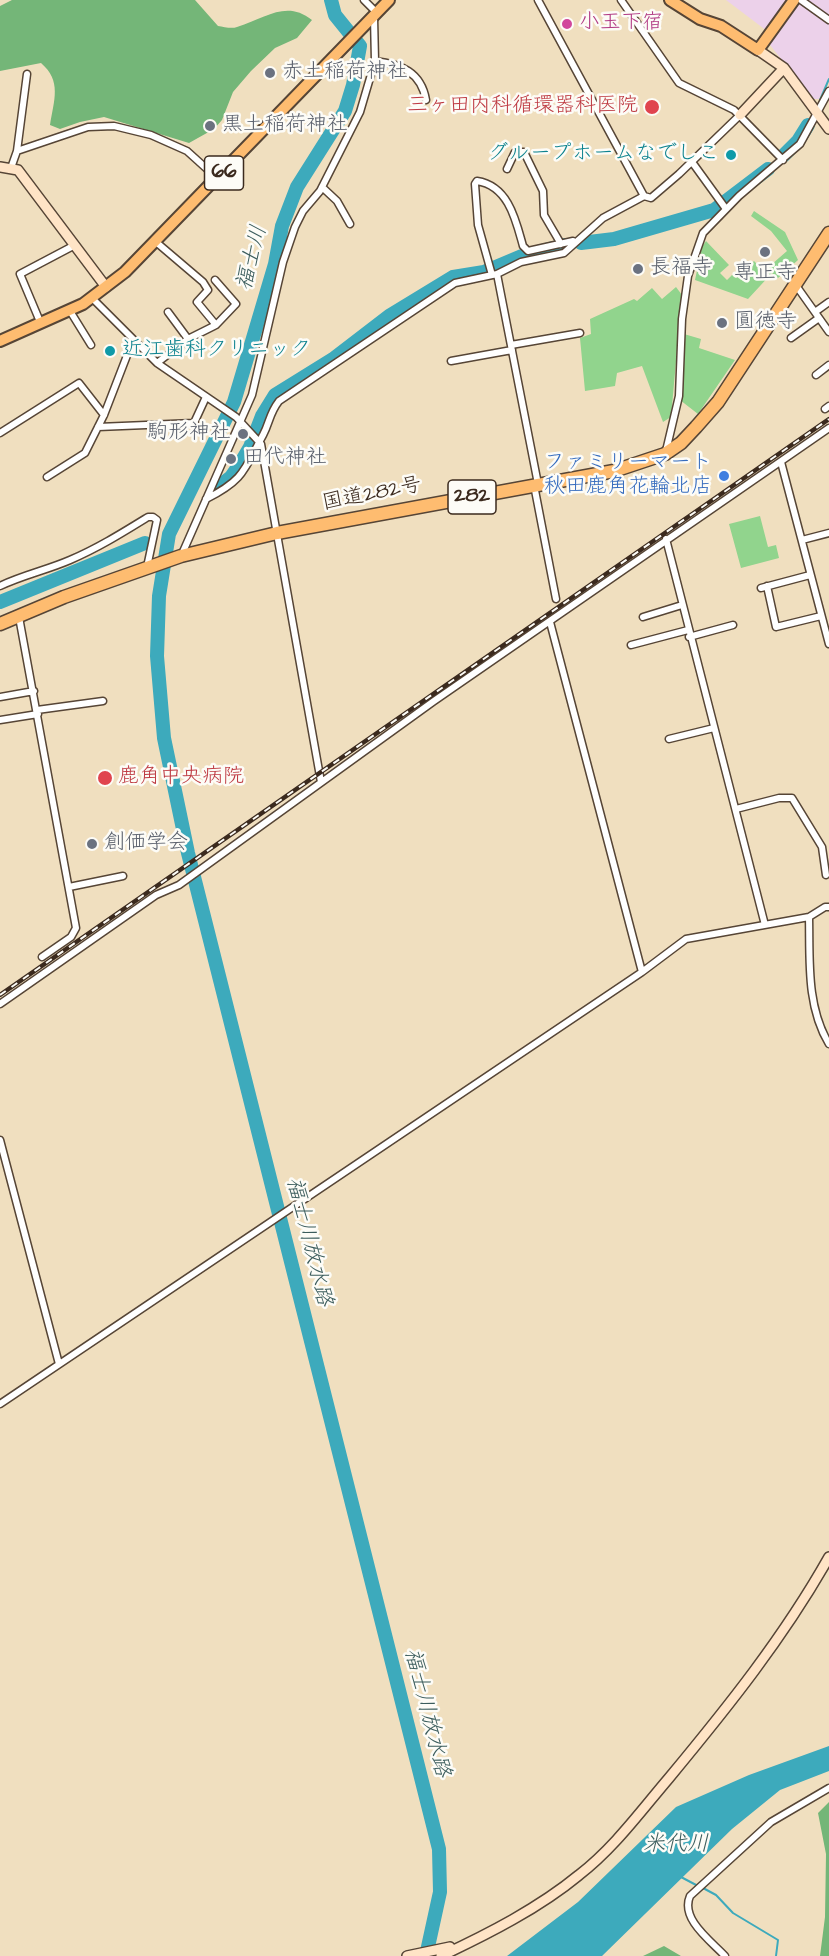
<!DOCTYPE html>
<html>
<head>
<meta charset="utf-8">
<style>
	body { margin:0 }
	canvas { display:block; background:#f0dfbf }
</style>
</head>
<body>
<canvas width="829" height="1956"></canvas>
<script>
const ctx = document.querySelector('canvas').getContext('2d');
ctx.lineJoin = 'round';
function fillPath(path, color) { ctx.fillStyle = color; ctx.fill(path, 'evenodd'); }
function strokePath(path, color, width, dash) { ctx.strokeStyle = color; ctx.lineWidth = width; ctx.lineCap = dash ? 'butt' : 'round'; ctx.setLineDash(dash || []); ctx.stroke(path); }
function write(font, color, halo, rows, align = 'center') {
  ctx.font = font + ' "Architects Daughter","Klee One",sans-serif'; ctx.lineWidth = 5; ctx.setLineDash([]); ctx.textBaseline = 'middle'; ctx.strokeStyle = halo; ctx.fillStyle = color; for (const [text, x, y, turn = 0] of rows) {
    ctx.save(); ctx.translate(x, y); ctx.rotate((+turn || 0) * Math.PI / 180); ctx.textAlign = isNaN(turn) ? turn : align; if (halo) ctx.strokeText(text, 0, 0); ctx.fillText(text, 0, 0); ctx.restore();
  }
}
fillPath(new Path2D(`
	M726 0H789L767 31Z
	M797 0H829V77L819 99H813L770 45V38Z`), '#ecd1ea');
fillPath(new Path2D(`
	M754 211 785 232 798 260 778 278 772 273 748 299 695 280 702 247 706 241 729 265 720 273 727 280 732 275 736 278 754 261 764 271 787 251 771 231 751 216Z
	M676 287 682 295 671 417 663 422 642 366 617 373 615 386 585 391 580 338 591 334 590 319 634 299 637 301 652 288 662 299Z
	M684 334 701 339 699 348 735 360 698 414 680 400Z
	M760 516 768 547 776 545 779 558 741 568 729 524Z`), '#91d48d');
fillPath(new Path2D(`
	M12 0H195L218 26C224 27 232 29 237 27 267 17 287 0 312 20L297 38 275 48 251 71 233 92 222 120 214 129 189 143 104 117 80 122 60 129 50 125C54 100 62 81 41 63L0 71V6Z
	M829 1802V1956H820L825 1917 826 1854 818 1813Z
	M664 1946 681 1956H643Z`), '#74b678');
fillPath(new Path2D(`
	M829 1746V1771L780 1790 732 1829 602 1956H507L578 1902 676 1807 749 1775Z`), '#3daabc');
strokePath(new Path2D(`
	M820 100 829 79
	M681 1877 698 1886
	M703 1888 716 1895 733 1913 778 1940 776 1956`), '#3daabc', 2);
strokePath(new Path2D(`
	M331 0 335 15 360 46 353 85 345 111 297 187 282 226 275 264 234 402 169 534 159 596 157 656 164 738 188 853 439 1849 440 1892 426 1956
	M783 156 798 141 808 125
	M581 243 614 239 714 210 768 169
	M217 488 231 477 240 464 250 447 262 416 275 395 333 359 389 316 453 277 484 272 522 256 565 245
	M0 602 145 543`), '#3daabc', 14);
const street = new Path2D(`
	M364 0 377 13
	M538 0 644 196
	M621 0 679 83 734 110 783 160
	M801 0 829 20
	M375 61C401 64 421 72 426 100
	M17 151 27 74
	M692 162 726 209
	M11 168 17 151 88 127 114 126 151 135 187 151 218 179
	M507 169 515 152H524L543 191 544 215 561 244
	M322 187 337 201 350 224
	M156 242 203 282 208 290 197 302 216 325
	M497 274 538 484
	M492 275 478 225 475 184 477 181C509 186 516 221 523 246L528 251 573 241
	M795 284 829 332
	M92 298 157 363 236 417 261 444 321 782
	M70 311 91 345
	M168 312 188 339
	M815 312 829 302
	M41 324 20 274 75 245
	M791 338 819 318
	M511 345 580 333
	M451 361 512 350
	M157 363 188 339 216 325 236 304 215 280
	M816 375 829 365
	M825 409 829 406
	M98 427 194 423 206 397
	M0 433 79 383 104 415
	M666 451 679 396 682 319 688 276 703 233 739 196 800 144 829 91
	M781 462 829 644
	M47 477 85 453 104 415 133 340
	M534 485 556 599
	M206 499C244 480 244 470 263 435 270 422 269 414 279 401L455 283 497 274 521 262 564 253 603 218 644 196 651 198 679 174 740 115
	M666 539 765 925
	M802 540 829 533
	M182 554 252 395 283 262 295 227 303 211 320 191 360 112 375 61 374 17
	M0 586C23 575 47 570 70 560 98 548 122 533 148 517H153L157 520 147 567
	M767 586 776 627 821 616
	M761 588 810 575
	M19 617 76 928 71 937 42 957
	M643 617 682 605
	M550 622 642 972
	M689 637 733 625
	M631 645 688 630
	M0 697 34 691
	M37 710 103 701
	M0 720 38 714
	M669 739 714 728
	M736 809 779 798H792L822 847 826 875
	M69 887 123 876
	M809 917C810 959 806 1006 829 1044
	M0 1004 156 895 179 885 434 701 829 428
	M0 1140 59 1364
	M0 1404 642 972 686 939 809 917 825 907H829
	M725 1956C711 1941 680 1919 690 1896L771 1822 829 1788`);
const secondary = new Path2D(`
	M784 68 829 129
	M740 115 784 68 758 50
	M0 167 18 170 106 287
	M407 1956 450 1947
	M441 1956C488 1934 539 1908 579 1875 614 1848 640 1812 669 1778 727 1708 784 1637 829 1557`);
const primary = new Path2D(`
	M670 0 700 19 721 26 758 50 794 0
	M0 341 83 304 125 272 389 0`);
const highway = new Path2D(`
	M0 624 64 597 181 556 277 533 614 471 665 454 681 443 696 427 718 402 829 233`);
strokePath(street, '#564536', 9);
strokePath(secondary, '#564536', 12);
strokePath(primary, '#564536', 14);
strokePath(highway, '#564536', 15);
strokePath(street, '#fff', 6);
strokePath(secondary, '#ffe4c6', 9);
strokePath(primary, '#febc70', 10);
strokePath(highway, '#febc70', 12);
const rail = new Path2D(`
	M0 995 829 419`);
strokePath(rail, '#3b2a1e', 4.5);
strokePath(rail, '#fdfcf7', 2, [7]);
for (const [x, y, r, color] of [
	[567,24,6,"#d1479c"],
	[270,73,6,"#6b7280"],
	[652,107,8,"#e0444e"],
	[210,126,6,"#6b7280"],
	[731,155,6,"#0f9aa8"],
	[765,252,6,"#6b7280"],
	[638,269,6,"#6b7280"],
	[722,323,6,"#6b7280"],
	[110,351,6,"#0f9aa8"],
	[243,434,6,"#6b7280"],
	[231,459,6,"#6b7280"],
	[724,476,6,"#3f7fe0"],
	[105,778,8,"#e0444e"],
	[92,844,6,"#6b7280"]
]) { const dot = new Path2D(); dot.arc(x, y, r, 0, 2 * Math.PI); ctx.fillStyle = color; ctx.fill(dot); strokePath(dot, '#fdfcf7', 2); }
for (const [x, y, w] of [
	[224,173,39],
	[472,497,48]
]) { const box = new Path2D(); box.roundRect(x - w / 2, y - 17, w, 34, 4.5); ctx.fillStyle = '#fdfcf7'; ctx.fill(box); strokePath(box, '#3b2a1e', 1.5); }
write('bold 20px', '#3b2a1e', null, [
	["66",224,173],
	["282",472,497]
]);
write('21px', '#b23c85', '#fdfcf7', [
	["小玉下宿",579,24]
], 'left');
write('21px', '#5b616d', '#fdfcf7', [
	["赤土稲荷神社",282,73],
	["黒土稲荷神社",222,126],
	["長福寺",650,269],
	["専正寺",765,274,"center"],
	["圓徳寺",734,323],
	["駒形神社",231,434,"right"],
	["田代神社",243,459],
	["創価学会",104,844]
], 'left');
write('21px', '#be3a42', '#fdfcf7', [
	["三ヶ田内科循環器科医院",638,107],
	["鹿角中央病院",118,778,"left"]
], 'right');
write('21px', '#0d838f', '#fdfcf7', [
	["グループホームなでしこ",719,155],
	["近江歯科クリニック",122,351,"left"]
], 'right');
write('21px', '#366cbe', '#fdfcf7', [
	["ファミリーマート",712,464],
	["秋田鹿角花輪北店",712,488]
], 'right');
write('21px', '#3b2a1e', '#fdfcf7', [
	["国道282号",372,495,-11]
]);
write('italic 22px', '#3c5d5d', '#fdfcf7', [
	["福士川",253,258,-76],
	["福士川放水路",308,1242,76],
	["福士川放水路",426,1713,76],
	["米代川",676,1845]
]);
</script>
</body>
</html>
